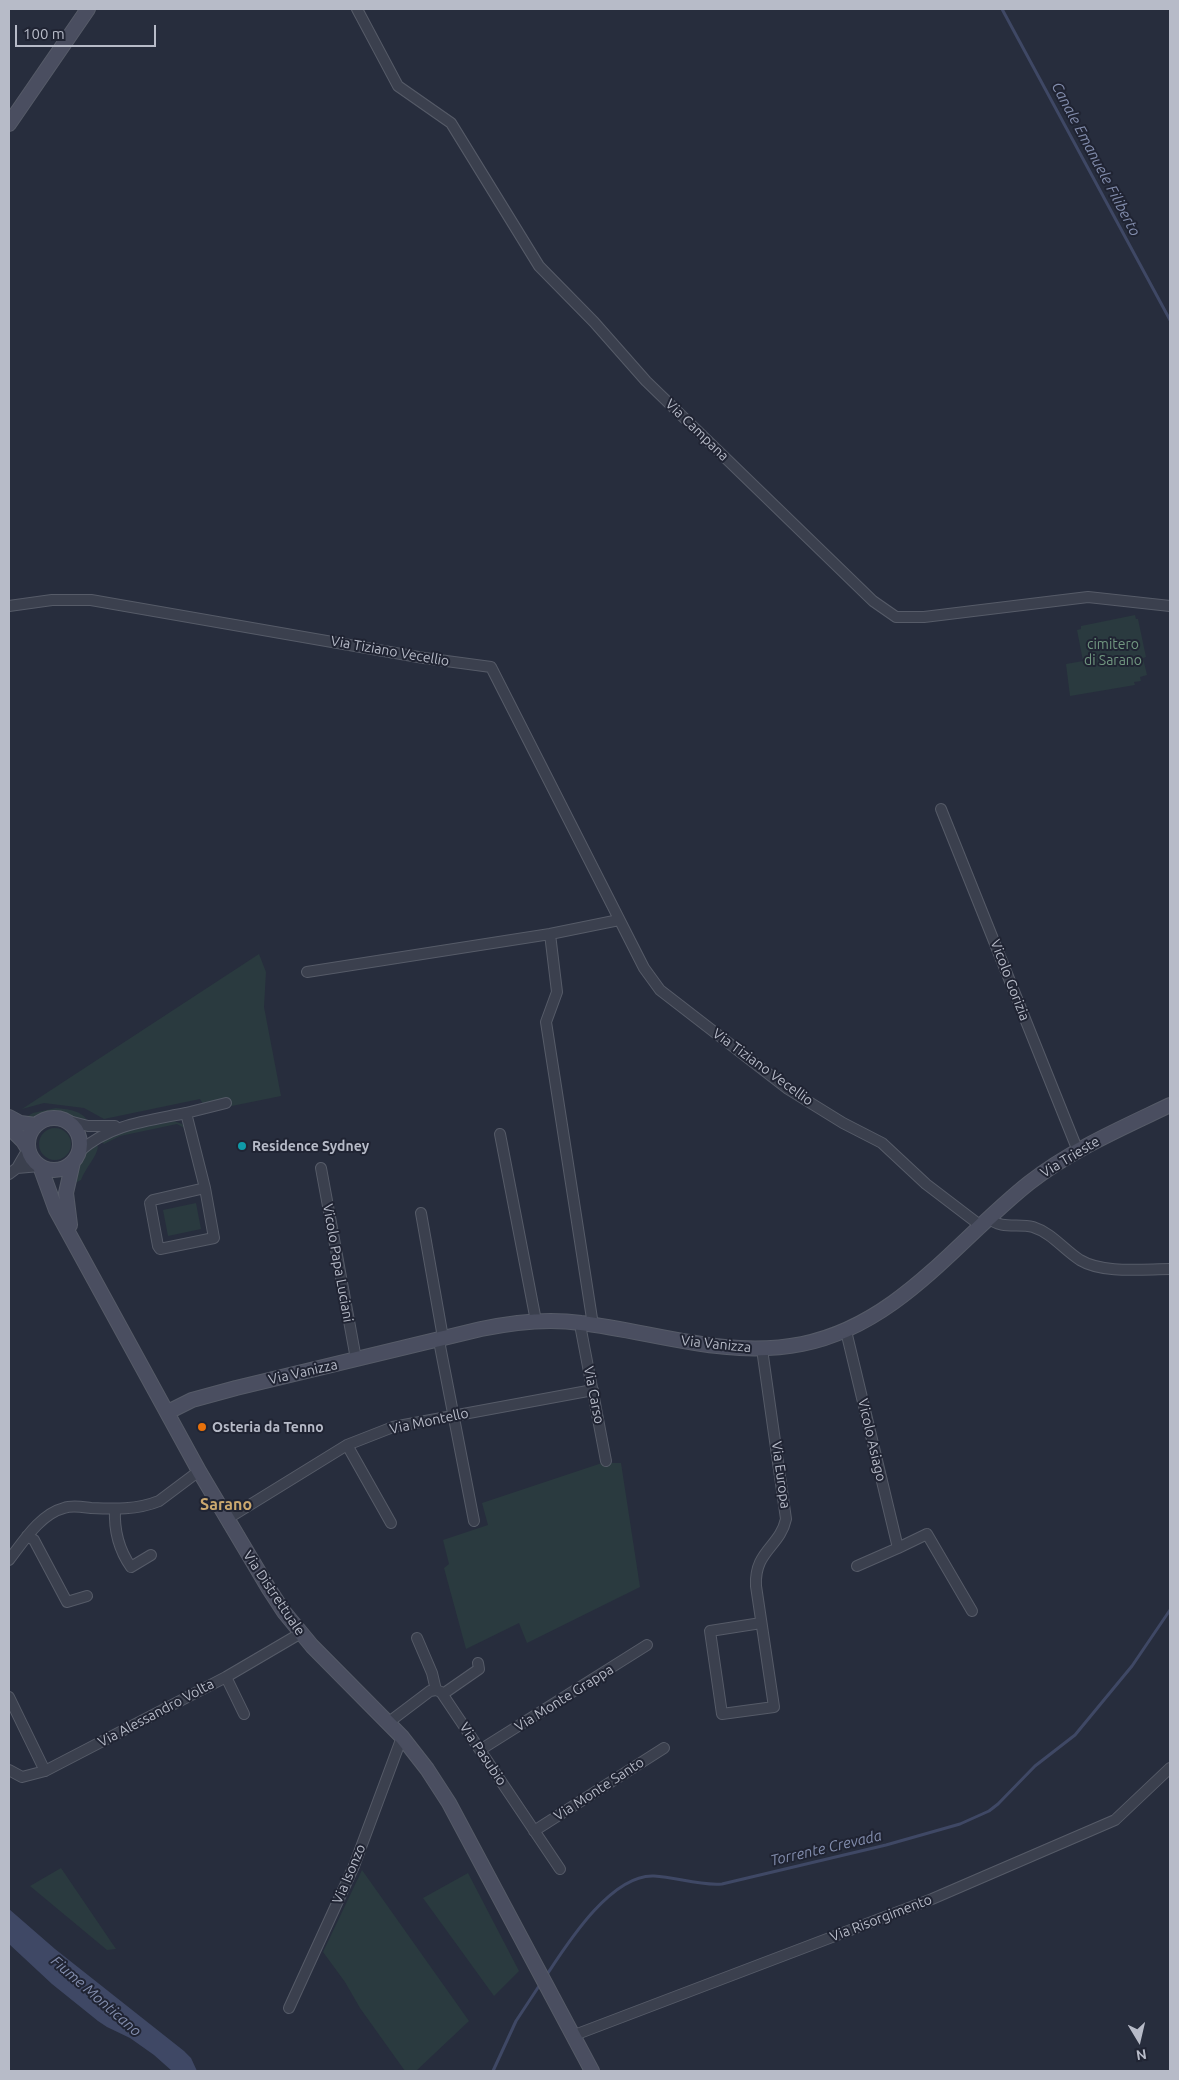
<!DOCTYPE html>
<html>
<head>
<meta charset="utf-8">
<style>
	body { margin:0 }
	#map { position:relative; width:1179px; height:2080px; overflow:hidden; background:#272d3d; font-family:Ubuntu,sans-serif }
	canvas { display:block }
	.frame { position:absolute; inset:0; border:10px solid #b7bbc8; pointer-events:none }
	.north { position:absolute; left:1114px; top:2015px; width:50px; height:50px; -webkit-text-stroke:4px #202433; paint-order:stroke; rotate:171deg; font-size:14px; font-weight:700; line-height:20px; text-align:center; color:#b7bbc8 }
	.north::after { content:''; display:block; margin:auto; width:18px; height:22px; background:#b7bbc8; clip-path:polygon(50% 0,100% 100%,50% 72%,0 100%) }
	.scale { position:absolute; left:15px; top:25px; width:141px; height:22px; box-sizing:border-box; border:2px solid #b7bbc8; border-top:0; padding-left:6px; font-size:15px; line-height:18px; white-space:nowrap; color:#b7bbc8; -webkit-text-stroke:4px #202433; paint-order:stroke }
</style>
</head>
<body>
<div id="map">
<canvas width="1179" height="2080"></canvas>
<div class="frame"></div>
<div class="north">N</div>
<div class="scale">100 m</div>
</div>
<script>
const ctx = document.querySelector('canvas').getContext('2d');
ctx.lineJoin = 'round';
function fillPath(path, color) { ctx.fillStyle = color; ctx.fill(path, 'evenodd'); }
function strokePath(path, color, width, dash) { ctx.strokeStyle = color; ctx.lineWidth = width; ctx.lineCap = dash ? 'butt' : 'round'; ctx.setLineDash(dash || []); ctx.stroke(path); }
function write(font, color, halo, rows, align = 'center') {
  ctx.font = font + ' Ubuntu,sans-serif'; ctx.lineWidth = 4; ctx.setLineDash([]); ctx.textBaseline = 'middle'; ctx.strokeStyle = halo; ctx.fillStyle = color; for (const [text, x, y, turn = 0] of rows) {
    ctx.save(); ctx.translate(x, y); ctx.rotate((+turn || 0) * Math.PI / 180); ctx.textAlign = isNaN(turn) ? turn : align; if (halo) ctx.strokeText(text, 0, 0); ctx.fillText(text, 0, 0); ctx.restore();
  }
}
fillPath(new Path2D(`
	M1135 615 1136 619H1138L1146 657 1143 658 1147 675 1140 677 1141 681 1134 682 1135 685 1070 696 1066 664 1083 661 1077 630 1081 629V626Z
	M259 954 266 972 264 1007 281 1096 207 1111 200 1099 104 1119 84 1108 44 1103 22 1109Z
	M56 1108C66 1109 83 1110 88 1122L55 1114 36 1119 26 1117 33 1113Z
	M174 1121 182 1124 186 1129 177 1124 120 1136 104 1144 100 1140 113 1134Z
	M39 1144a16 16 0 1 1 32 0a16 16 0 1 1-32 0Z
	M96 1143 98 1147C97 1156 85 1169 81 1180L75 1183C77 1166 83 1154 96 1143Z
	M196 1203 201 1229 168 1236 163 1210Z
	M602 1463H621L640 1587 527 1643 519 1623 466 1649 444 1568 449 1564 443 1540 488 1525 482 1503Z
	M61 1868 116 1949 107 1950 30 1886Z
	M362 1870 469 2021 416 2071H405L360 2008 345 1982 323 1952Z
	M468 1873 519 1971 494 1996 423 1898Z`), '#2a3a3f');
fillPath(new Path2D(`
	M9 1909 55 1949 184 2051 191 2058 197 2071H172L154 2055 130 2038 107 2027 98 2021 52 1984 9 1944Z`), '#3f4865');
strokePath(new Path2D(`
	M1002 9 1170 320
	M546 1976C567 1944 611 1874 654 1876 677 1877 698 1886 722 1884L886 1845 960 1824 989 1811 998 1804 1035 1766 1075 1735 1132 1666 1170 1610
	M493 2071 516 2021 541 1983`), '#3f4865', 3);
const street = new Path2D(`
	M357 9 398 86 451 123 539 266 594 322 646 381 873 601 896 617H924L1088 597 1170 606
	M9 606 52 600H91L424 658 491 667 644 968 660 990 788 1089 843 1123 882 1143 926 1184 981 1226
	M941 809 1078 1151
	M550 934 557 992 546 1022 593 1325
	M307 972 550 934 619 920
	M186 1113 226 1103
	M65 1120 88 1126H115
	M500 1134 536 1321
	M28 1149 17 1168 40 1166
	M80 1151C111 1124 147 1121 186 1113L205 1188
	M321 1168 356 1359
	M9 1174 17 1168
	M205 1188 214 1238 160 1249 158 1246 150 1203 153 1200Z
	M421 1213 442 1332 440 1346 474 1521
	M989 1218C1001 1230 1018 1223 1033 1227 1052 1233 1063 1249 1080 1260 1103 1274 1144 1269 1170 1269
	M581 1330 606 1461
	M846 1331 898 1548 857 1566
	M347 1445 391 1523
	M115 1509C114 1529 119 1550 131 1567L151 1555
	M227 1519 347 1445 393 1427 593 1390
	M27 1536 34 1540 67 1602 87 1596
	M898 1548 927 1534 972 1611
	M9 1560C23 1542 40 1514 64 1508 72 1505 82 1507 91 1508 114 1509 137 1510 159 1501L199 1471
	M761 1623 710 1631 722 1714 774 1707 756 1586C754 1551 780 1547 786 1519L762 1349
	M417 1638 432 1673 436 1690
	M226 1677 244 1714
	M443 1694 479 1669 478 1663
	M9 1697 45 1771
	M389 1722 430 1691 436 1690 441 1692 560 1869
	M480 1750 647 1645
	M9 1770 22 1777 45 1771 226 1677 301 1633
	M534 1831 664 1748
	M289 2008 354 1866 402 1737
	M572 2036 932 1899 1115 1820 1170 1768`);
const secondary = new Path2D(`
	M9 124 88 9
	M9 1117 20 1123 36 1125
	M28 1144a26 26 0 1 1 52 0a26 26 0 1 1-52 0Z
	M9 1127 23 1141 28 1149
	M40 1166 56 1210 199 1471 269 1589 284 1612 312 1646 402 1737 427 1769 449 1803 592 2071
	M70 1225 66 1193 73 1162
	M168 1412 192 1400 236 1388 481 1329C514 1322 547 1318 581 1323 655 1332 727 1359 802 1344 898 1325 956 1241 1029 1183 1071 1150 1122 1128 1170 1105`);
strokePath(street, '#565b68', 12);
strokePath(secondary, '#565b68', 16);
strokePath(street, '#3b404e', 10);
strokePath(secondary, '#4a4e60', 14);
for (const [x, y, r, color] of [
	[242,1146,5,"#0f9aa8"],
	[202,1427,5,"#e8710a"]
]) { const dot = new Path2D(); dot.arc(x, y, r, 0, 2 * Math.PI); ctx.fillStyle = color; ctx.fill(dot); strokePath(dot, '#202433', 2); }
write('14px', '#b7bbc8', '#202433', [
	["Via Campana",697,430,44],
	["Via Tiziano Vecellio",390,651,10],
	["Vicolo Gorizia",1010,980,69],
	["Via Tiziano Vecellio",763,1067,36],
	["Via Trieste",1070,1157,-31],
	["Vicolo Papa Luciani",338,1263,80],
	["Via Vanizza",716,1344,6],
	["Via Vanizza",303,1372,-13],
	["Via Carso",594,1395,79],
	["Via Montello",429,1421,-12],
	["Vicolo Asiago",872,1440,77],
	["Via Europa",781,1475,82],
	["Via Distrettuale",274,1593,56],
	["Via Monte Grappa",564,1698,-32],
	["Via Alessandro Volta",156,1713,-28],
	["Via Pasubio",483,1754,56],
	["Via Monte Santo",599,1789,-33],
	["Via Isonzo",349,1874,-67],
	["Via Risorgimento",881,1918,-21]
]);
write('14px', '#719780', '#202433', [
	["cimitero",1113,644],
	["di Sarano",1113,660]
]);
write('bold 14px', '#b7bbc8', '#202433', [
	["Residence Sydney",252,1146],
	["Osteria da Tenno",212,1427]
], 'left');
write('italic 15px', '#828dad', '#202433', [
	["Canale Emanuele Filiberto",1096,159,62],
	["Torrente Crevada",826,1848,-13],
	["Fiume Monticano",96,1996,41]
]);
write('bold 16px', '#cba86f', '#202433', [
	["Sarano",226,1505]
]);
</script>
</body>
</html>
